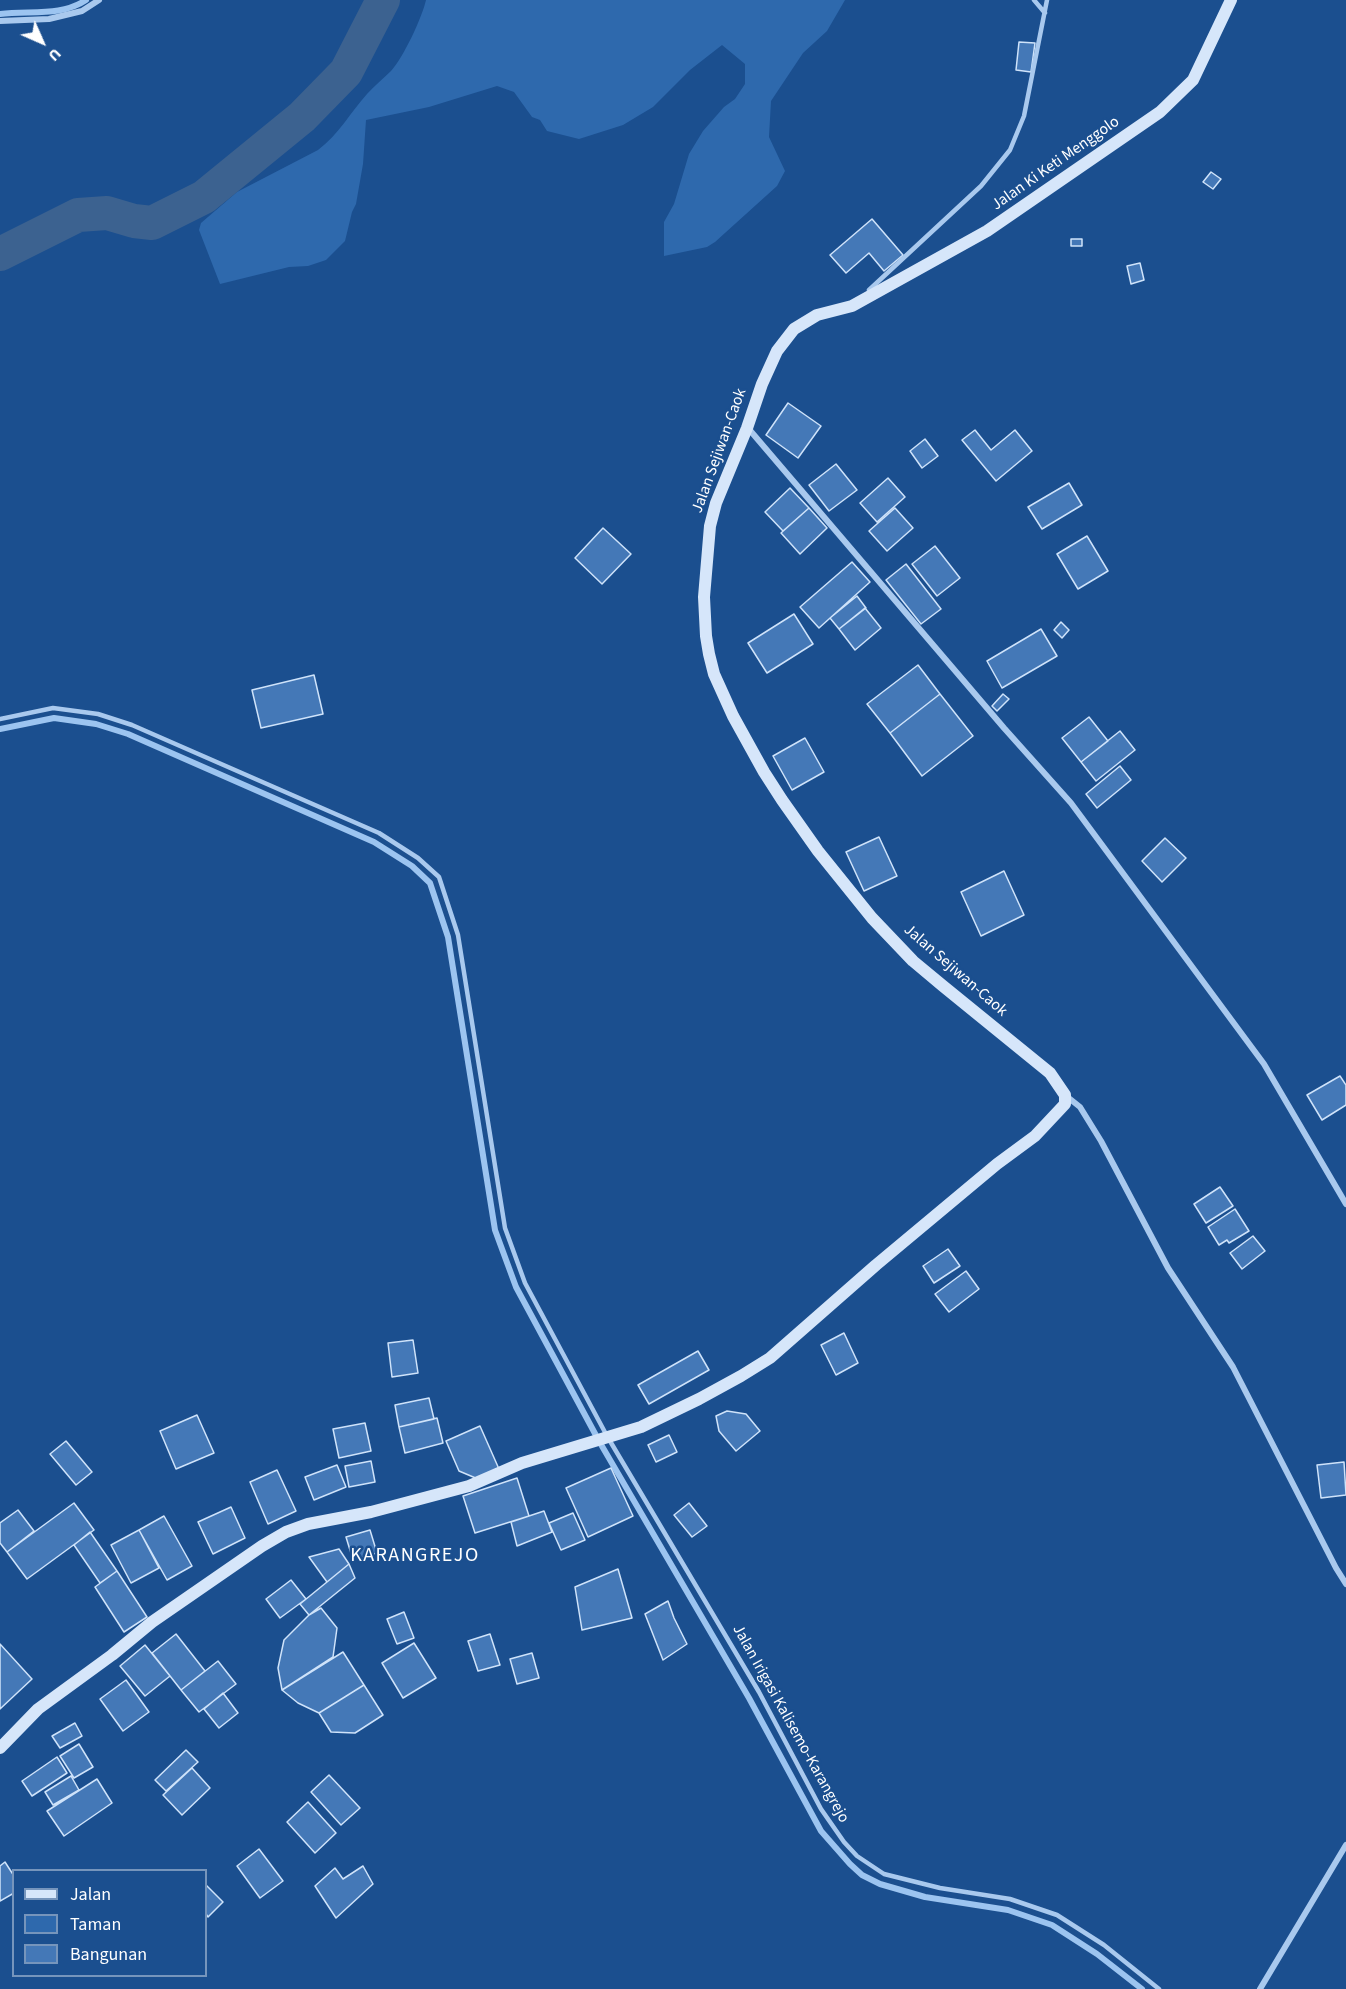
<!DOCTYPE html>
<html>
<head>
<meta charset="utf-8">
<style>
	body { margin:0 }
	#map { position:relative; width:1346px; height:1989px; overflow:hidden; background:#1b4f8f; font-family:"Source Sans 3",sans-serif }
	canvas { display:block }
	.legend { position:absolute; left:12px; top:1869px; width:195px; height:108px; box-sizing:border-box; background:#1b4f8f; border:2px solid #7695bc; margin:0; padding:8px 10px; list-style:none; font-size:18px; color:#fff }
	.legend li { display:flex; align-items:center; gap:12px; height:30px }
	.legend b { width:30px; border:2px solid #7695bc }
	.north { position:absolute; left:12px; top:12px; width:60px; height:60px; -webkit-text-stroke:4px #1b4f8f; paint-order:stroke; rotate:135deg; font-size:16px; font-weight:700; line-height:24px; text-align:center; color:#fff }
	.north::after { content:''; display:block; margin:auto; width:21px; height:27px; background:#fff; clip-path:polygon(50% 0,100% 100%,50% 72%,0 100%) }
</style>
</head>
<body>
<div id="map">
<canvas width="1346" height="1989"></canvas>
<ul class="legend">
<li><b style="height:8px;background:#d6e6fa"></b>Jalan</li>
<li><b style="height:16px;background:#2e69ad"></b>Taman</li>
<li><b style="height:16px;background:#4478b7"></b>Bangunan</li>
</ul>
<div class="north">U</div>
</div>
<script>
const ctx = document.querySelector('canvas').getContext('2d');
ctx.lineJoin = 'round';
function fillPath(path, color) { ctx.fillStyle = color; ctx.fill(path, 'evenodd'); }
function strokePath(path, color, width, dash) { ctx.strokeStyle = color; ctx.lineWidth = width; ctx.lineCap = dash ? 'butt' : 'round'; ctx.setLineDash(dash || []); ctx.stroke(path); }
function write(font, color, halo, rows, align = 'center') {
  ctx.font = font + ' "Source Sans 3",sans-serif'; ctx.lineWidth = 5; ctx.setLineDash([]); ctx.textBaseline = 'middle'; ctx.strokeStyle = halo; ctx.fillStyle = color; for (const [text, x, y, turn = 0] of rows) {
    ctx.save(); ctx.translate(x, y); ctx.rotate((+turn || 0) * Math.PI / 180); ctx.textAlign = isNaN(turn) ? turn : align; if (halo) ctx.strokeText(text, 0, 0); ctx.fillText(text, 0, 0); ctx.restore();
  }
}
fillPath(new Path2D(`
	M426 0H845L827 31 803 53 771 101 769 137 785 171 777 186 715 242 707 247 664 256V222L674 204 689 154 703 131 724 107 735 99 745 84V64L722 45 690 70 653 107 623 125 579 139 547 131 540 120 532 117 514 92 497 86 429 107 366 120 363 164 356 204 352 212 345 241 326 260 308 266 289 267 220 284 199 230 201 223 237 192 318 150C339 134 350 113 367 94 374 86 383 79 391 71 403 58 422 18 426 0Z`), '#2e69ad');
strokePath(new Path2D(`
	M0 14C29 10 61 17 86 0
	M0 729 54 718 96 724 128 734 374 842 412 866 430 883 448 937 495 1230 516 1287 599 1441 749 1698 821 1831 850 1864 862 1875 880 1884 925 1897 1008 1910 1052 1925 1097 1954 1142 1989`), '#9cc4f0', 6);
strokePath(new Path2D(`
	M0 254 78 215 107 213 134 221 152 223 204 197 302 117 346 72 383 0`), '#3c6290', 34);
const building = new Path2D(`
	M1019 42 1035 43 1031 72 1016 70Z
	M1211 172 1221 179 1213 189 1203 182Z
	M872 219 903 255 884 271 869 253 846 273 830 255Z
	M1071 239H1082V246H1071Z
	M1140 263 1144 280 1131 284 1127 266Z
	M788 403 821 426 798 458 766 435Z
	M975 430 991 450 1015 430 1032 451 996 481 962 440Z
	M925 439 938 456 922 468 910 451Z
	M836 464 857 490 829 511 809 485Z
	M888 478 905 497 877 522 860 503Z
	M1069 483 1082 505 1042 529 1028 507Z
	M790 488 809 508 783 531 765 512Z
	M809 508 827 528 800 554 781 533Z
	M895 508 913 528 887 551 869 531Z
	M603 528 631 554 602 584 575 558Z
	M1087 536 1108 571 1078 589 1057 554Z
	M935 546 960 578 937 596 912 564Z
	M852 562 870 582 819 628 800 607Z
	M906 564 941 609 921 624 886 580Z
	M857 596 866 608 839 629 830 618Z
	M865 608 881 628 855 650 839 629Z
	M794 614 813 644 767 673 748 643Z
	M1061 622 1069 630 1062 638 1054 630Z
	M1041 629 1057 656 1002 688 987 661Z
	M918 665 940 694 890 733 867 704Z
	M314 675 323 714 261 728 252 690Z
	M940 694 973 736 922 776 890 733Z
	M1003 694 1009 699 997 711 992 706Z
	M1089 717 1108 741 1081 762 1062 738Z
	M1120 731 1135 750 1096 781 1081 762Z
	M805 738 824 772 792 790 773 756Z
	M1120 766 1131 780 1097 808 1086 794Z
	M879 837 897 876 864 891 846 852Z
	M1165 838 1186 858 1162 882 1142 861Z
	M1004 871 1024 915 981 936 961 892Z
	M1340 1076 1346 1085V1105L1322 1120 1307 1095Z
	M1220 1187 1233 1206 1206 1223 1194 1204Z
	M1235 1209 1249 1231 1229 1243 1227 1240 1219 1245 1208 1227Z
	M1253 1236 1265 1251 1242 1269 1230 1253Z
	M948 1249 960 1266 934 1283 923 1266Z
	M966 1271 979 1289 949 1312 935 1294Z
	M844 1333 858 1363 836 1375 821 1345Z
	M413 1340 418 1373 392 1377 388 1343Z
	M698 1351 709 1370 649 1404 638 1385Z
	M429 1398 434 1419 399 1427 395 1405Z
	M727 1411 746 1414 760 1431 736 1451 719 1431 716 1416Z
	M197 1415 214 1453 176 1469 160 1431Z
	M437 1418 443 1443 405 1453 399 1427Z
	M365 1423 371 1451 339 1458 333 1429Z
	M480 1426 499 1469 478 1479 459 1471 446 1441Z
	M669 1435 677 1452 656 1462 648 1445Z
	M66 1441 92 1472 76 1485 50 1454Z
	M371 1461 375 1482 349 1487 345 1466Z
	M1344 1462 1346 1495 1321 1498 1317 1465Z
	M337 1465 346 1487 314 1500 305 1477Z
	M611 1468 633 1516 588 1537 566 1488Z
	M277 1470 296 1511 268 1524 250 1482Z
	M517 1478 529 1516 475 1533 463 1496Z
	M74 1503 94 1530 27 1579 7 1552Z
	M689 1503 707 1526 692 1537 674 1515Z
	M231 1507 245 1538 213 1554 198 1522Z
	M18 1510 34 1531 7 1552 0 1543V1523Z
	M544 1511 552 1532 517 1546 511 1522Z
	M573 1513 585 1540 561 1550 549 1523Z
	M164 1516 192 1566 167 1580 139 1530Z
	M139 1530 159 1568 131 1583 111 1545Z
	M370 1530 377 1553 353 1560 346 1537Z
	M90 1532 117 1571 100 1583 74 1545Z
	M339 1549 349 1564 327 1582 309 1557Z
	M349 1564 355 1578 309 1615 300 1604Z
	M618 1569 632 1618 582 1630 575 1587Z
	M117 1571 147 1617 124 1632 95 1587Z
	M291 1580 306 1599 280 1618 266 1599Z
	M668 1601 674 1618 687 1644 663 1660 645 1614Z
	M321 1608 337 1628 333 1657 282 1690 278 1668 284 1640 309 1615Z
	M404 1612 414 1638 397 1644 387 1619Z
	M176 1634 205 1671 181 1690 152 1653Z
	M490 1634 500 1665 478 1671 468 1641Z
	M414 1643 436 1678 403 1698 382 1663Z
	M0 1644 32 1679 0 1709Z
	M145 1645 170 1676 145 1696 120 1666Z
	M343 1652 364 1685 319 1713 298 1703 282 1690Z
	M532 1653 539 1678 517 1684 510 1659Z
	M218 1661 236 1684 199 1712 181 1690Z
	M126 1680 149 1712 123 1731 100 1699Z
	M364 1685 383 1715 355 1733 331 1732 319 1713Z
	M223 1693 238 1713 219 1728 204 1709Z
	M75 1723 82 1736 60 1748 52 1736Z
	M79 1744 93 1767 74 1778 60 1756Z
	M186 1750 198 1762 166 1791 155 1780Z
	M57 1757 67 1773 32 1796 22 1781Z
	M192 1768 210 1788 182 1815 163 1795Z
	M329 1775 360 1808 341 1825 311 1792Z
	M71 1776 79 1790 53 1805 45 1792Z
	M97 1779 112 1803 64 1836 47 1811Z
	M308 1802 336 1833 315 1853 287 1822Z
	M259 1849 283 1881 260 1898 237 1866Z
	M5 1862 14 1876V1893L0 1901V1866Z
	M363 1866 373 1884 336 1918 315 1886 335 1868 343 1879Z
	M206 1885 223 1902 208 1917 206 1914Z`);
fillPath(building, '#4478b7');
strokePath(building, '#cfe3fa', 1.5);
strokePath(new Path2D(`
	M1034 0 1045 13
	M869 290 981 186 1010 150 1024 116 1047 0
	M0 719 53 708 98 714 132 725 379 833 418 858 439 877 458 935 505 1228 525 1283 607 1436 759 1692 821 1809 844 1842 857 1856 884 1874 940 1888 1010 1899 1057 1915 1104 1945 1159 1989`), '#a9c9ee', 4.5);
strokePath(new Path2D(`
	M0 21 49 19 82 11 99 0
	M748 428 1004 728 1071 803 1264 1064 1346 1204
	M1065 1095 1080 1107 1101 1141 1168 1268 1233 1367 1336 1568 1346 1584
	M1260 1989 1346 1845`), '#a9c9ee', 6);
strokePath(new Path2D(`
	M0 1748 38 1709 112 1655 152 1622 262 1546 286 1532 308 1524 371 1512 469 1486 522 1463 641 1427 699 1399 741 1376 770 1358 876 1265 997 1164 1035 1136 1065 1104V1095L1050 1073 943 986 913 961 872 918 818 851 782 800 764 772 733 716 714 674 709 654 706 636 704 597 710 526 716 503 747 428 762 384 777 351 794 329 817 315 852 306 987 231 1160 112 1193 80 1231 0`), '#d6e6fa', 12);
write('16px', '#fff', '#1b4f8f', [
	["Jalan Ki Keti Menggolo",1056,164,-35],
	["Jalan Sejiwan-Caok",720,451,-70],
	["Jalan Sejiwan-Caok",955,971,41],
	["Jalan Irigasi Kalisemo-Karangrejo",790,1724,61]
]);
ctx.letterSpacing = '1.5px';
write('20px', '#fff', '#1b4f8f', [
	["KARANGREJO",415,1557]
]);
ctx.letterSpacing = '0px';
</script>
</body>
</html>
